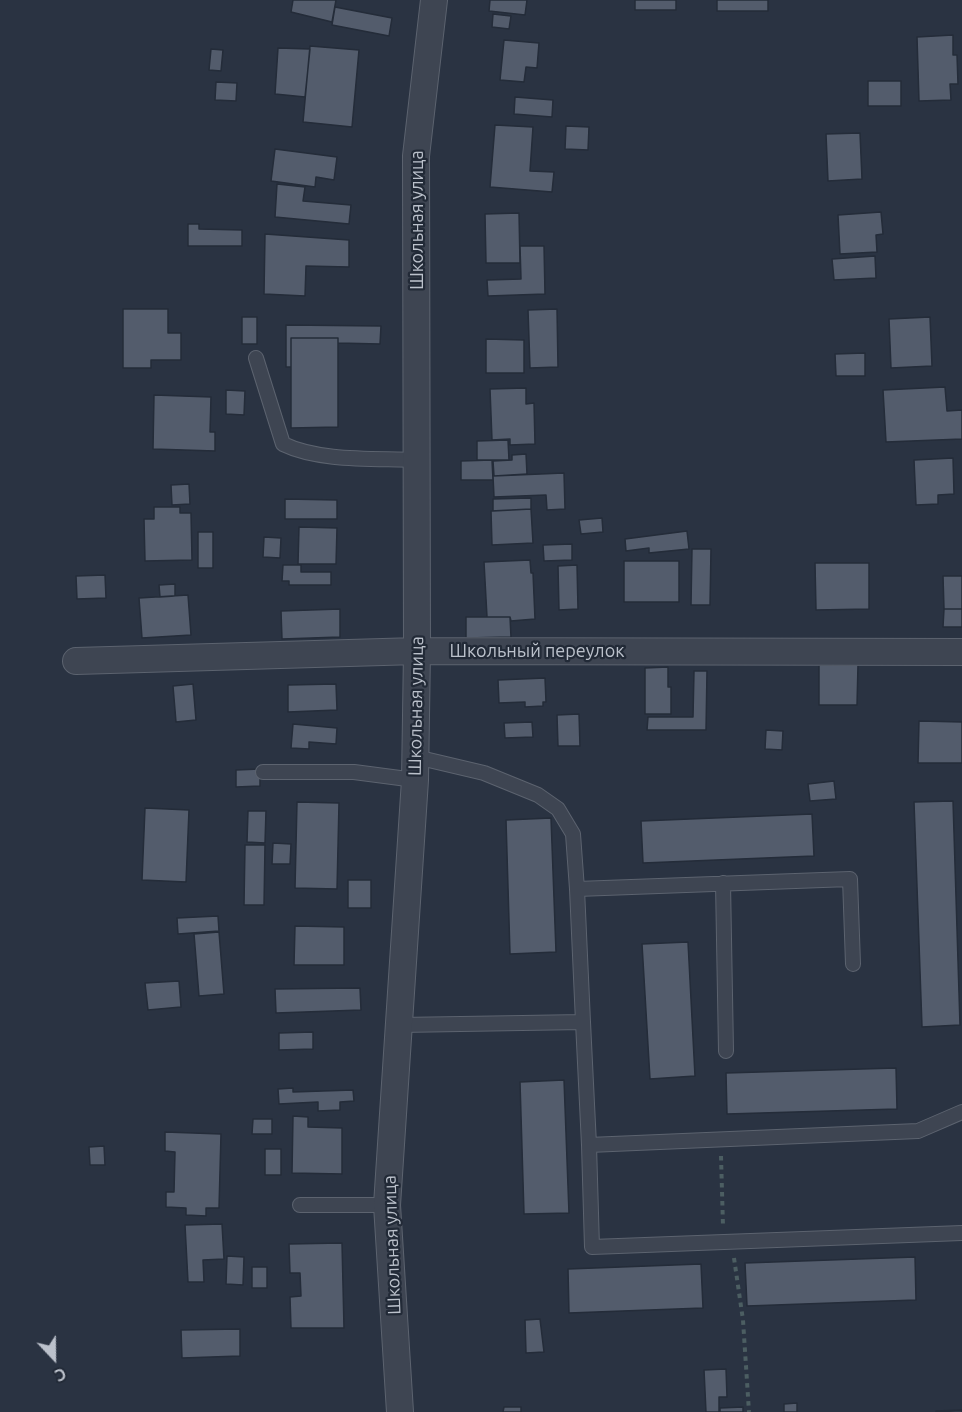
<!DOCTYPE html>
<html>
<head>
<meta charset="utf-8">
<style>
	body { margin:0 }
	#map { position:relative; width:962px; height:1412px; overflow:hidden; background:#2a3342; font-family:Ubuntu,sans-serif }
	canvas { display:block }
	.north { position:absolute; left:24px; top:1328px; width:60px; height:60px; -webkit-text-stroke:4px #222a37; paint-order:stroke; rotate:158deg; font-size:16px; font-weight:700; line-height:24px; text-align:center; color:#bbc1cb }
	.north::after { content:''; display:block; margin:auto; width:21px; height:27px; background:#bbc1cb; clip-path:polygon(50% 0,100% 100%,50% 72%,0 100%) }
</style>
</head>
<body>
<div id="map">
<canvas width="962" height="1412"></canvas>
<div class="north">С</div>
</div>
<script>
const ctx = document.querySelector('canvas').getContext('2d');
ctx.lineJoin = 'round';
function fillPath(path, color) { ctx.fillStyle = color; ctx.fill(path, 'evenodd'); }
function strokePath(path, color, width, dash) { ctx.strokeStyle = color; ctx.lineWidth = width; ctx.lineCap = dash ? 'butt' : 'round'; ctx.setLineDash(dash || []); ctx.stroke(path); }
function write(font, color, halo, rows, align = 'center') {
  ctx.font = font + ' Ubuntu,sans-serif'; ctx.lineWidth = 4.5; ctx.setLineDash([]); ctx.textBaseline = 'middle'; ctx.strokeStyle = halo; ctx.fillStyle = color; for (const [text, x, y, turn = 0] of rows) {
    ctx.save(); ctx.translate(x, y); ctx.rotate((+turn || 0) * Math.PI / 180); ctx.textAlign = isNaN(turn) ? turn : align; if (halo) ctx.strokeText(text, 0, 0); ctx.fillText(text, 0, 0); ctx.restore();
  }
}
const building = new Path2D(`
	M293 0H336L332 22 291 12Z
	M490 0H527L525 15 489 11Z
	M635 0H676V10H635Z
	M717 0H768V11H717Z
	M335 7 392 18 389 36 332 25Z
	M493 14 511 16 509 29 492 27Z
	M953 35V55H957L958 84H950L951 100 919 101 917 37Z
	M504 40 539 43 537 68 526 67 524 82 500 80Z
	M310 46 359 50 352 127 303 122Z
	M278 48 310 49 305 97 275 94Z
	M211 49 223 50 221 71 209 70Z
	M868 81H901V106H868Z
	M216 82 237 83 236 101 215 100Z
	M515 97 553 100 552 117 514 114Z
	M495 125 533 127 530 171 554 172 552 192 490 187Z
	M566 126 589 127 588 150 565 149Z
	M860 133 862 179 828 181 826 134Z
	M275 149 337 157 334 180 316 177 315 187 271 181Z
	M277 184 305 187 303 201 351 205 349 224 275 217Z
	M881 212 883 234 876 235 877 252 840 254 838 215Z
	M519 213 520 263H486L485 214Z
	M188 224H199V229L242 230V246H188Z
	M265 234 349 240V267L306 266 305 296 264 294Z
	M520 246H544L545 294 488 296 487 280 521 279Z
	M875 256 876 278 834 280 832 259Z
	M123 309H168V333H181V360H151V368H123Z
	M557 309 558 367 530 368 528 310Z
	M242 317H257V344H242Z
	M930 317 932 366 891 368 889 319Z
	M286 325 381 326 380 344 338 343V338H291V367H286Z
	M291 338H338V427L291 428Z
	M486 339 524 340V373H486Z
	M865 353V376H836L835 354Z
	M945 387 947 411 962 410V439L886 442 883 390Z
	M526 388V404L534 403 535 444 510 445V439L492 440 490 389Z
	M226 390 245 391 244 415 226 414Z
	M154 395 211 397 210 432H215V451L153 449Z
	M508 440 509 460H477V441Z
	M526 454 527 474 494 476 493 461 512 460V455Z
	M953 458 954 494 938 495V504L916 505 914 460Z
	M492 460 493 480H461V461Z
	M564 473 565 509 547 510 546 495 494 497 493 476Z
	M189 484 190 504 172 505 171 485Z
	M531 498V509L493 511V499Z
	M285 499 337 500V519H285Z
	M154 507H180V513H191L192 560 145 561 144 519H154Z
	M531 509 533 543 492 545 491 511Z
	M602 518 603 532 581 534 579 520Z
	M299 527 337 528 336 564H298Z
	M687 531 689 549 649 553V548L626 551 625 539Z
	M198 532H213V568H198Z
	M264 537 281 538 280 558 263 557Z
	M572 544V560L544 561 543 545Z
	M692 549H711L710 605H691Z
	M530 560 531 573H533L535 619 511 621 510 617H487L484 562Z
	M624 561H679V602H624Z
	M815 563H869V609L816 610Z
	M283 565H301V572H331V585H289V581H282Z
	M577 565 578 609 559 610 558 566Z
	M105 575 106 598 77 599 76 576Z
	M943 576H962V609H944Z
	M175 584V596L160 597 159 585Z
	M188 595 191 635 142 638 139 598Z
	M340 609V637L282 639 281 611Z
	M944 609H962V627H943Z
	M466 617H510L511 637 466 638Z
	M819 665H858L857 705H819Z
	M668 667V687H671V714H645V668Z
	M694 671H707L706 730H647L648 717H693Z
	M545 678 546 702H543V706L525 707V702L499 703 498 680Z
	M193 684 196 720 176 722 173 686Z
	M336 684 337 710 288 712V685Z
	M579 714 580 746H558L557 715Z
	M919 721 962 722V763H918Z
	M532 722 533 737 505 738 504 723Z
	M293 724 337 728 336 744 309 742V749L291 748Z
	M766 730 783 731 782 750 765 749Z
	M260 769V786L236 787V770Z
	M834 781 836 799 810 801 808 784Z
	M953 801 960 1025 922 1027 914 802Z
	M297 802 339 803 337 889 295 888Z
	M145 808 189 810 186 882 142 880Z
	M248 811H266L265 843 247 842Z
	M812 814 814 856 643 863 641 821Z
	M551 818 556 952 510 954 506 820Z
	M273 843 291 844 290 864H272Z
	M245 845H265L264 905H244Z
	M348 880H371V908H348Z
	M218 916 219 931 178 934 177 918Z
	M295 926 344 927V965H294Z
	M219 932 224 994 199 996 194 934Z
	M688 942 695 1076 650 1079 642 944Z
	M179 981 181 1007 148 1010 145 983Z
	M360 988 361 1010 276 1013 275 989Z
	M313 1032V1049L279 1050V1033Z
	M896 1068 897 1109 727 1114 726 1073Z
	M564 1080 569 1213 524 1214 520 1082Z
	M293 1088V1092L353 1090 354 1101 340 1102V1110L318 1111V1102L279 1104 278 1089Z
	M293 1116 308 1117V1127L342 1128V1174L292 1173Z
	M253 1119H272V1134H252Z
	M165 1132 221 1134 219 1208H206V1216L186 1215V1208L166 1207V1192H174L175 1152 165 1151Z
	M104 1146 105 1165H90L89 1147Z
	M265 1149H281V1175H265Z
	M222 1224 224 1259 203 1260 204 1282H188L185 1225Z
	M342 1243 344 1328H291L290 1297 301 1296 300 1273H290L289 1244Z
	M227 1256 244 1257 243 1285 226 1284Z
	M915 1257 916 1300 747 1306 745 1263Z
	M701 1264 703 1308 569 1313 568 1269Z
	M252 1267H267V1288H252Z
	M540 1319 544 1352 526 1353 525 1320Z
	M240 1329V1356L182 1358 181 1330Z
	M726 1369 727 1397H719V1412H706L704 1370Z
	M797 1403V1412H784V1404Z
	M504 1407H521V1412H503Z
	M743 1407V1412H720V1408Z
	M962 1410V1412H936V1411Z`);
fillPath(building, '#535c6c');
strokePath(building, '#242c39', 1.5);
const service = new Path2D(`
	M256 358 283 444C320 462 376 458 417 460
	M416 757 484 773 538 795 558 809 573 834 577 889 583 1022
	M263 772H354L415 780
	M723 883 726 1051
	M577 889 850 879 853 964
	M400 1025 583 1022 589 1145 592 1247 962 1233
	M589 1145 918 1131 962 1112
	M300 1205H387`);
const minor = new Path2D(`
	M76 661 417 651 962 652
	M400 1412 387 1205 415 780 417 651 416 156 434 0`);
strokePath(service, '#5c636f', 16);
strokePath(minor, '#5c636f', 28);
strokePath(new Path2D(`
	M721 1156 723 1226
	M734 1258 743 1320 749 1412`), '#4c5e62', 4, [4.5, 4.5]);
strokePath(service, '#3e4552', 14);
strokePath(minor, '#3e4552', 26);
write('18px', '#bbc1cb', '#222a37', [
	["Школьная улица",417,220,-90],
	["Школьный переулок",537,651],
	["Школьная улица",416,706,-89],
	["Школьная улица",392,1245,-92]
]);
</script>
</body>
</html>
